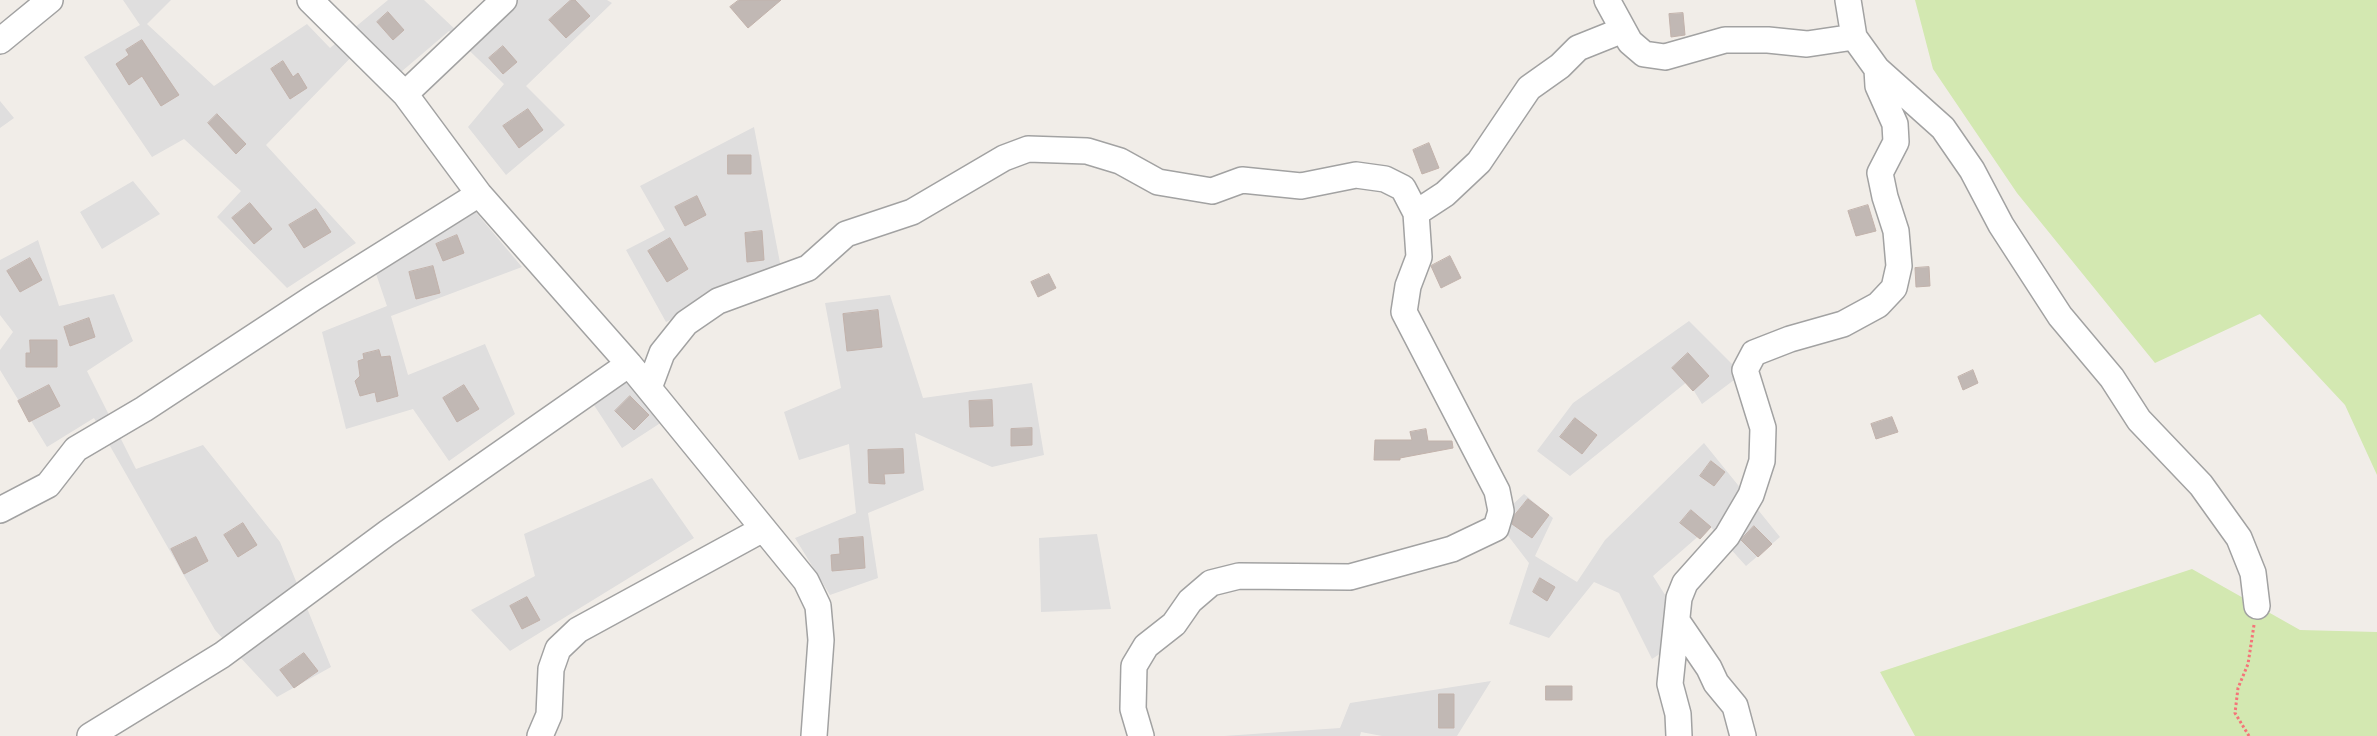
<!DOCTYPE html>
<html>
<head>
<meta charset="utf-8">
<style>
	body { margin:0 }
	canvas { display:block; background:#f1ede8 }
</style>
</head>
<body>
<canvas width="2377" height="736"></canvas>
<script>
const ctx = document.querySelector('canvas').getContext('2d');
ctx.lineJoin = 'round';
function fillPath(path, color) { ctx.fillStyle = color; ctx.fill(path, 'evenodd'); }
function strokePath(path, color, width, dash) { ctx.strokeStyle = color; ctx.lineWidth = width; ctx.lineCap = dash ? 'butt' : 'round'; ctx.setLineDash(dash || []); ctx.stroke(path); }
fillPath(new Path2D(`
	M123 0H171L147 24 214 86 307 24 330 48 388 0H424L459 33 492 6 484 0H607L612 3 526 86 565 125 506 175 468 127 504 84 449 31 387 84 360 48 266 145 356 243 287 288 217 217 241 191 184 139 152 157 84 57 140 25Z
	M0 101 14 118 0 128Z
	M754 127 781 268 666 322 626 250 665 230 640 186Z
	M133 181 160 214 102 249 80 212Z
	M474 210 522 267 391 316 408 375 485 344 515 414 449 461 413 409 346 429 322 332 387 306 372 262Z
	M38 240 59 306 114 294 133 341 87 371 136 469 203 445 280 542 331 667 277 697 215 630 94 418 47 447 0 370V350L13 332 0 315V260Z
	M890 295 923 398 1032 383 1044 455 992 467 915 433 924 490 868 513 878 578 830 595 795 538 856 513 849 444 799 460 784 412 841 388 825 303Z
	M1689 321 1742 374 1702 404 1688 381 1570 476 1537 451 1573 403Z
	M630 377 662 422 622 448 590 399Z
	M1704 443 1780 537 1746 566 1710 526 1653 576 1690 634 1652 659 1619 593 1594 582 1549 638 1509 624 1529 563 1496 520 1524 494 1553 518 1535 556 1577 582 1605 540Z
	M652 478 694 538 510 651 471 610 535 576 524 534Z
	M1097 534 1111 609 1041 612 1039 538Z
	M1491 681 1457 736H1382L1361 732 1360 736H1224L1340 728 1350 703Z`), '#dfdede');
fillPath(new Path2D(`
	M1915 0H2377V475L2345 405 2260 314 2155 363 2017 193 1933 69Z
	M2192 569 2300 630 2377 632V736H1915L1880 672Z`), '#d3e8b1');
const building = new Path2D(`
	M571 0H575L590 16 566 38 549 20Z
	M739 0H781L748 28 730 7Z
	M388 12 404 30 393 40 377 22Z
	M1683 13 1685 35 1671 37 1669 14Z
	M142 40 179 95 161 106 142 76 129 85 116 64 129 55 126 50Z
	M503 46 517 62 503 74 489 58Z
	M283 61 293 77 298 73 307 88 290 99 271 69Z
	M528 109 543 130 519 148 503 126Z
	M217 114 246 144 236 154 208 123Z
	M1429 143 1439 168 1422 174 1413 150Z
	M728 155H751V174H728Z
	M697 196 706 215 685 226 675 207Z
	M250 203 272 229 254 244 232 218Z
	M1868 205 1876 231 1856 236 1848 211Z
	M316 209 331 232 304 248 289 225Z
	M762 231 764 260 747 262 745 233Z
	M457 235 464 253 443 261 436 244Z
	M670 238 688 269 667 282 648 251Z
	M1450 256 1461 278 1441 288 1431 266Z
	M30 258 42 280 20 292 7 271Z
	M433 266 440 293 416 299 409 272Z
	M1929 267 1930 286 1916 287 1915 268Z
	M1049 274 1056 288 1038 297 1031 282Z
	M878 310 882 347 847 351 843 314Z
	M89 318 95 337 70 346 64 327Z
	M30 340H57V367H26V353H30Z
	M379 350 381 357 390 356 398 396 377 402 375 392 360 396 355 381 360 376 358 361 364 359 363 354Z
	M1688 353 1709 376 1693 391 1672 368Z
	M1973 370 1978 383 1963 390 1958 377Z
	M49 385 60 406 29 422 18 401Z
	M464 385 479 409 457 422 443 398Z
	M630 396 649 415 634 430 615 411Z
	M992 400 993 426 970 427 969 401Z
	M1892 417 1898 432 1876 439 1871 424Z
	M1575 418 1597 435 1582 454 1560 437Z
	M1032 428V445L1011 446V429Z
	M1426 429 1428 441H1452L1453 448 1400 458V460H1374L1375 440H1412L1410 432Z
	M903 449 904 473 884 474 885 484 869 483 868 450Z
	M1711 461 1725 472 1714 486 1700 476Z
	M1528 499 1549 515 1532 538 1512 524 1514 516Z
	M1691 510 1711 527 1700 539 1680 523Z
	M243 523 257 545 238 557 224 535Z
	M1754 526 1772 544 1758 557 1741 540Z
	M196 537 208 561 184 574 171 549Z
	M863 537 865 568 832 571 831 555 840 554 839 539Z
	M1540 578 1555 587 1547 601 1533 592Z
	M527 597 540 620 522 629 510 606Z
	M304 653 318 671 294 688 280 670Z
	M1546 686H1572V700H1546Z
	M1439 694H1454V728H1439Z`);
fillPath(building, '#c1b8b4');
strokePath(building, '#c2b2ab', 1);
const minor = new Path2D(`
	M310 0 405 94 479 194 629 364 806 581 818 606 821 640 814 736
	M1607 0 1630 42 1644 54 1665 57 1725 40H1768L1807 44 1854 37
	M1848 0 1854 37 1877 69 1943 128 1972 170 2001 225 2060 316 2112 378 2139 420 2201 485 2239 538 2253 573 2257 606
	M0 41 50 0
	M405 94 504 0
	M1416 213 1445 194 1479 162 1529 88 1560 66 1578 48 1623 30
	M649 388 662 353 686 323 718 301 808 268 846 234 912 212 1004 158 1028 149 1087 151 1120 161 1158 182 1212 191 1242 180 1301 186 1356 175 1385 179 1403 188 1416 213 1419 257 1408 286 1404 312 1497 491 1501 511 1496 528 1452 549 1350 577 1239 576 1211 583 1190 601 1174 624 1146 646 1134 666 1133 709 1141 736
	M0 510 48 485 76 449 144 409 313 298 479 194
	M1677 621 1709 668 1716 683 1735 706 1743 736
	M90 736 222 655 387 533 629 364
	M540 736 549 715 551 669 558 649 578 630 763 529
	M1679 736 1678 714 1670 684 1679 598 1685 583 1727 536 1751 495 1762 461 1763 428 1745 370 1754 353 1790 339 1843 324 1878 305 1894 288 1899 266 1896 231 1885 197 1880 173 1896 142 1895 124 1878 86 1877 69`);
strokePath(minor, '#a2a2a2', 28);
strokePath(new Path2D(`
	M2249 736 2235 713 2238 688 2248 664 2254 625`), '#f47579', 3, [2.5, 2.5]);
strokePath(minor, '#fff', 25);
</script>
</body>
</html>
